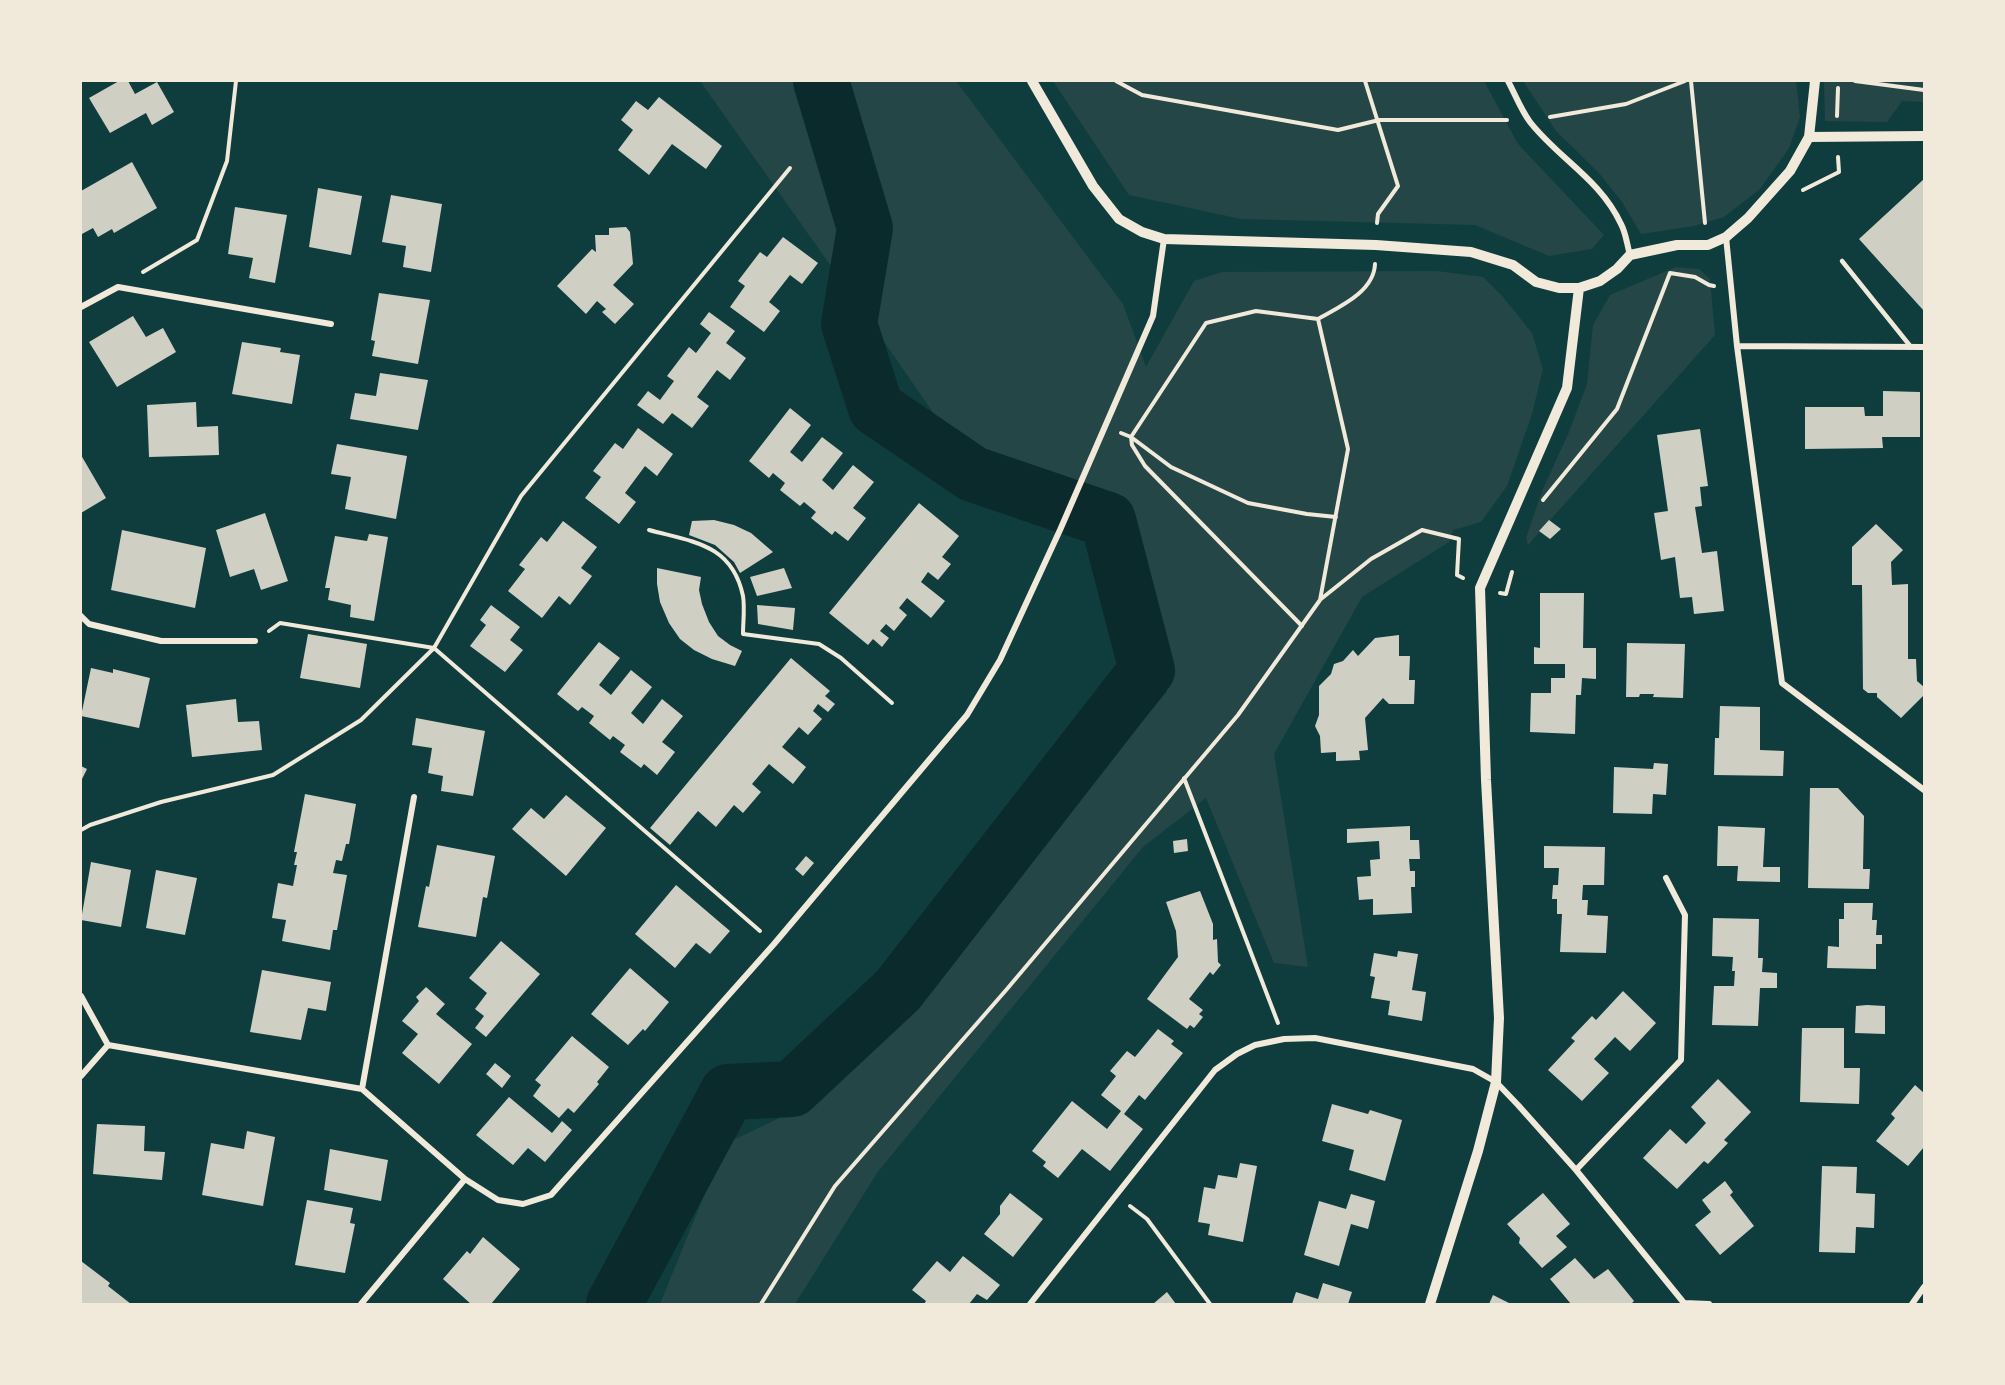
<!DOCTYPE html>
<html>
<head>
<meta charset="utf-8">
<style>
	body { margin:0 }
	#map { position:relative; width:2005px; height:1385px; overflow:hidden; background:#0f3d3e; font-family:"DM Sans",sans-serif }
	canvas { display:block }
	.frame { position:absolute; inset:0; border:82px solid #f1e9da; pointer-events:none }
</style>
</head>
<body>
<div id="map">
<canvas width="2005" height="1385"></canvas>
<div class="frame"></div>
</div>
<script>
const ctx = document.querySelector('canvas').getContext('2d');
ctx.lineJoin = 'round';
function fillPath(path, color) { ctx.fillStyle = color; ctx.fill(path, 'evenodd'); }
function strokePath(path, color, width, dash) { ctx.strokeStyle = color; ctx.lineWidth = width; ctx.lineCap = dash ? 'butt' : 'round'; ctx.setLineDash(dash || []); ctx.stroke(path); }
fillPath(new Path2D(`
	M700 81H956L1123 304 1146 367 1194 281 1222 272 1437 271 1483 277 1503 297 1532 333 1543 369 1532 414 1507 486 1481 522 1453 530 1449 542 1362 597 1274 754 1308 967 1274 963 1206 798 1143 847 877 1173 795 1304H660L725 1144 813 1102 1167 692 1116 506 950 437 867 317Z
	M1053 81H1484L1518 144 1604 235 1592 249 1549 256 1475 225 1241 219 1129 195Z
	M1523 81H1796L1800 117 1789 148 1760 189 1724 217 1694 226 1641 234 1622 202 1599 173 1556 131Z
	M1824 81H1924V102L1902 101 1887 122 1825 121Z
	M1676 267 1699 269 1710 279 1715 335 1528 545 1526 538 1542 491 1569 432 1587 384 1593 325 1610 295Z`), '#244646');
strokePath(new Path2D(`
	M614 1304 728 1092 792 1089 898 990 1147 670 1108 520 973 474 876 408 849 324 865 228 821 81`), '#0a2a2b', 56);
fillPath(new Path2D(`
	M119 81H128L135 94 157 82 174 112 152 125 146 113 110 133 89 98Z
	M659 97 722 146 706 169 672 144 649 175 618 150 633 130 621 120 636 101 648 110Z
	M132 162 157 208 114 233 112 229 98 237 93 228 82 234 81 191Z
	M1924 179V311L1859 239Z
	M318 188 362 196 351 255 309 247Z
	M391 195 442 204 431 272 403 267 406 246 382 242Z
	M235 207 287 215 275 283 249 278 253 258 228 254Z
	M626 227 630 232 633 264 613 285 634 304 615 324 602 312 606 309 597 301 586 314 557 286 592 249 596 252 595 235H609V228Z
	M783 237 818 263 802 284 790 275 769 302 780 311 764 332 730 307 745 286 738 281 760 252 767 257Z
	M379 293 430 300 418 364 372 356 375 341 371 340Z
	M709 312 735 331 726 343 746 358 730 380 717 370 697 397 709 406 692 428 672 413 663 424 637 405 648 391 660 400 674 381 667 376 689 347 696 353 711 333 700 324Z
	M133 316 146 337 163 328 176 352 117 387 89 342Z
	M242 342 281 348 280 352 300 355 292 404 232 394Z
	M380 373 428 380 418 430 350 419 355 393 376 396Z
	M1883 391 1920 392V437H1882L1883 448 1805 449V407H1864L1865 416H1883Z
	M196 402 197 427 218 426 219 455 149 457 147 405Z
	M790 408 811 425 790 452 802 462 822 437 843 453 822 480 833 490 853 465 874 482 853 508 866 518 848 541 835 531 832 535 811 518 816 512 804 502 800 506 780 490 785 483 773 473 769 478 749 461Z
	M638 428 673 454 657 476 645 466 625 493 636 502 619 524 585 498 601 477 593 471 615 443 623 449Z
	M1700 429 1708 486 1700 487 1702 506 1695 507 1702 553 1717 551 1724 611 1694 614 1692 597 1680 598 1675 557 1661 560 1654 513 1668 511 1657 435Z
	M337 444 407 456 396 519 345 509 351 477 331 474Z
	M81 455 106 498 81 513Z
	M919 503 959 536 942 557 951 564 938 580 928 572 921 582 945 601 931 618 907 598 899 608 907 615 894 631 886 624 880 631 889 638 882 647 873 639 868 645 829 613Z
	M265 513 288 581 261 590 254 569 230 577 216 530Z
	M714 520 734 525 751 533 773 552 740 573 734 562 715 545 689 535 692 521Z
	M1549 520 1561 529 1550 539 1539 531Z
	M563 521 597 547 581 568 592 576 570 605 559 596 542 618 508 591 525 569 519 565 541 537 547 542Z
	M1876 524 1903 550 1891 562 1892 585 1908 584V659H1916L1917 681 1924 687V695L1901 718 1877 697V693H1868L1863 689 1862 585H1852V547Z
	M122 530 206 548 195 608 111 590Z
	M369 534 388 537 374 621 350 617 351 605 328 600 330 588H325L335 536 367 541Z
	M657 568 701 577 699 590 702 604 709 622 718 636 730 645 742 651 735 666 712 659 694 650 680 639 669 623 660 602 657 584Z
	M784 568 792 588 757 596 750 577Z
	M1540 593H1584L1583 648H1596V679L1582 678 1581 695H1576L1575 734 1530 732 1531 693H1551V678H1565V664H1534V647L1540 648Z
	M491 605 520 627 510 640 523 650 505 672 470 646 486 625 480 620Z
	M757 605 795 608 793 630 758 624Z
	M308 634 367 644 360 688 300 678Z
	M1399 635V656H1410L1409 680H1415L1414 704H1389L1383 698 1365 718 1368 750 1359 751 1360 760 1336 761V752L1321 753 1320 736 1315 726 1319 715V686L1331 674 1334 664 1343 661 1353 650 1358 656 1375 638Z
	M599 642 620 658 599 685 611 695 631 670 652 687 631 713 643 724 662 699 683 716 662 742 675 752 657 775 644 764 641 768 620 752 625 745 613 736 610 740 589 723 594 716 582 707 578 711 557 694Z
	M1627 643 1685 644 1683 698 1653 697 1654 694H1640L1639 697H1626Z
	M791 658 830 691 825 696 835 704 828 712 818 704 813 711 822 719 808 735 799 727 782 747 806 767 793 784 769 764 752 784 761 792 743 813 734 805 716 827 698 811 670 845 650 828Z
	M91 668 113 673V669L150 678 139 728 81 716Z
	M236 699 238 722 259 721 262 750 192 757 186 705Z
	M1720 706 1760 707V750L1784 751 1783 776 1714 775 1715 738H1719Z
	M416 718 485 731 473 796 441 791 443 776 428 773 432 748 412 745Z
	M1654 763 1668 764 1666 795 1653 794 1652 814 1613 813 1614 767 1653 769Z
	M81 766 87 769 81 781Z
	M1810 788H1838L1864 816 1863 869H1870L1869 889 1808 888Z
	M305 794 356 804 349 844H346L342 861 336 860 333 873 347 875 337 930H333L330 950 282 941 286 920 272 918 278 883 293 886 297 865H294L297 852H294Z
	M566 795 606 828 566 876 512 829 531 808 544 819Z
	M1410 826V840H1419L1420 859H1409L1410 871H1415V887H1411L1412 913 1373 915V899L1359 900 1357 877 1371 876 1370 860 1380 859 1379 841 1347 843V829Z
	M1718 826 1765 828 1763 867H1780V882L1737 881 1738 866H1717Z
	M1187 839 1188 851 1174 853 1173 841Z
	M437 845 495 856 487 898 483 897 476 937 418 927 426 886 429 887Z
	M1544 846 1605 847 1604 885H1583L1582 900H1588L1587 915 1608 916 1606 953 1560 952 1562 914H1557V899H1552L1553 885H1558L1559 868H1544Z
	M806 856 814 863 803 876 795 869Z
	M91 862 131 870 121 927 81 920Z
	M156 870 197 878 185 935 146 928Z
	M676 885 730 931 710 954 696 943 675 968 635 934Z
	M1200 891 1213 924V940L1217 939 1218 962 1221 965 1213 975 1210 972 1189 999 1203 1010 1199 1014 1203 1017 1194 1028 1190 1025 1187 1029 1147 999 1178 957 1176 931 1166 902Z
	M1844 903H1873L1872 920H1877L1876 935H1882V944H1876V969L1827 968 1828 946 1839 947V919H1844Z
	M1713 918 1759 919 1758 958H1763L1762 972 1777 973V988H1760L1758 1026 1712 1025 1714 986H1734L1735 971H1732L1733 957 1712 956Z
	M501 941 540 974 486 1037 475 1028 484 1016 475 1009 487 993 469 978Z
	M1398 951 1418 954 1412 990 1426 992 1422 1021 1388 1015 1390 1001 1371 998 1375 977 1370 976 1374 953 1397 957Z
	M630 968 669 1002 645 1031 643 1029 628 1045 591 1014Z
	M262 970 331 982 326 1011 308 1008 301 1040 250 1032Z
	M426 987 445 1004 436 1014 472 1044 439 1084 402 1053 418 1034 402 1021 419 1001 416 997Z
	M1623 991 1656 1023 1630 1051 1615 1037 1594 1059 1609 1073 1582 1101 1548 1070 1575 1041 1571 1038 1592 1016 1596 1020Z
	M1867 1005 1885 1006V1034L1855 1033 1856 1006Z
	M1802 1028H1844V1068H1860L1859 1104 1800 1102Z
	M1158 1029 1174 1041 1171 1044 1183 1053 1145 1100 1139 1095 1124 1114 1143 1129 1110 1171 1082 1149 1058 1178 1043 1166 1046 1162 1032 1151 1072 1101 1107 1129 1121 1111 1101 1095 1116 1076 1110 1071 1127 1051 1135 1057Z
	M572 1036 609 1067 597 1082 599 1084 574 1113 568 1108 559 1118 533 1096 541 1085 535 1080Z
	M495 1063 511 1076 502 1088 486 1074Z
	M1718 1079 1751 1112 1724 1140 1728 1143 1708 1164 1704 1161 1677 1189 1643 1158 1670 1129 1686 1144 1696 1134 1706 1123 1691 1107Z
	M1915 1085 1924 1093V1147L1908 1166 1876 1141 1895 1118 1891 1114Z
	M509 1097 552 1133 562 1121 572 1130 545 1162 528 1148 513 1165 476 1135Z
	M1332 1104 1368 1114 1370 1110 1402 1120 1385 1181 1349 1170 1354 1150 1322 1141Z
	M97 1124 145 1126 144 1151 165 1152 162 1180 93 1174Z
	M247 1131 275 1137 263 1206 202 1195 211 1143 244 1149Z
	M330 1149 388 1160 381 1201 324 1190Z
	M1240 1163 1257 1166 1243 1242 1208 1235 1210 1224 1198 1222 1204 1187 1215 1189 1218 1175 1237 1178Z
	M1822 1166 1857 1167 1856 1193 1875 1194 1874 1228 1856 1227 1855 1253 1819 1252Z
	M1725 1181 1733 1192 1730 1195 1754 1226 1720 1255 1695 1225 1711 1212 1702 1200Z
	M1010 1193 1043 1219 1013 1257 984 1234 1000 1214V1206Z
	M1543 1193 1570 1224 1556 1236 1567 1247 1542 1268 1519 1243 1520 1238 1507 1224Z
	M1351 1194 1375 1201 1368 1229 1351 1224 1339 1266 1304 1255 1319 1201 1346 1209Z
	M307 1200 353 1208 350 1223 355 1224 345 1273 295 1265Z
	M483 1237 520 1269 491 1304H471L443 1279 467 1251 470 1254Z
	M963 1256 1000 1285 987 1300 977 1294 969 1304H924L926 1301 912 1290 937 1261 950 1272Z
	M1575 1258 1594 1279 1608 1269 1634 1301 1631 1304H1571L1550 1279Z
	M81 1261 110 1283 108 1286 131 1304H81Z
	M1323 1283 1352 1292 1348 1304H1292L1296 1292 1318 1299Z
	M1167 1292 1176 1304H1153Z
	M1493 1295 1511 1304H1489Z`), '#cfcfc3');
strokePath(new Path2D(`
	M1116 81 1142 95 1338 130 1379 120H1507
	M1365 81 1398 186 1378 214 1377 223
	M1691 81 1705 223
	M1855 81 1924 90
	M1837 116 1838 88
	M1550 117 1626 104 1685 81
	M1803 190 1839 172 1838 157
	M143 272 197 240 227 161 236 81
	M1121 433 1131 437 1206 323 1256 311 1318 319
	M1131 437 1132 445 1145 466 1302 626
	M1131 437 1171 467 1248 503 1307 514 1336 517
	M1543 500 1617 409 1670 273 1695 277 1709 285 1714 286
	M649 530C693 542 732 544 743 596 745 608 743 622 743 634L819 644 841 658 892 703
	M1500 593 1506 594 1512 572
	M1321 599 1371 559 1422 530 1459 539 1457 575 1463 578
	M269 631 280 623 434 648 760 931
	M1184 778 1278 1023
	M81 830 90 825 161 802 273 775 361 720 434 648 521 496 790 168
	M1130 1206 1147 1219 1210 1304
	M761 1304 835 1186 1007 989 1238 715 1320 600 1348 449 1318 319C1339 307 1374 292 1375 264`), '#f1e9da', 4);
strokePath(new Path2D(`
	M1842 261 1911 347`), '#f1e9da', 4.5);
strokePath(new Path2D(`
	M1508 81C1515 94 1521 110 1530 122 1559 159 1600 179 1621 224 1626 233 1627 245 1630 255
	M1726 237 1737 346 1782 683 1924 790
	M81 307 118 287 331 324
	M1737 346 1924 347
	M81 616 89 624 161 641H255
	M81 996 108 1045 362 1089 465 1179 498 1200 523 1204 551 1195 774 944 967 715 1000 660 1060 530 1153 316 1164 239
	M81 1076 108 1045
	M362 1089 414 797
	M1576 1170 1681 1060 1685 915 1666 878
	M361 1304 465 1179
	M1030 1304 1215 1070 1237 1054 1255 1045 1284 1039 1315 1038 1473 1069 1496 1082 1518 1105 1576 1170 1684 1303 1709 1304
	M1912 1304 1924 1287`), '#f1e9da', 6);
strokePath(new Path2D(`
	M1032 81 1093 186 1119 219 1142 232 1164 239 1376 245 1471 252 1513 265 1536 282 1559 288H1579L1600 281 1617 269 1630 255 1677 245H1708L1726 237 1748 218 1790 171 1809 137 1924 136
	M1809 137 1815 81
	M1430 1304 1478 1151 1496 1082 1499 1018 1486 780 1480 588 1567 388 1579 288`), '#f1e9da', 10);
</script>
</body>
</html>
